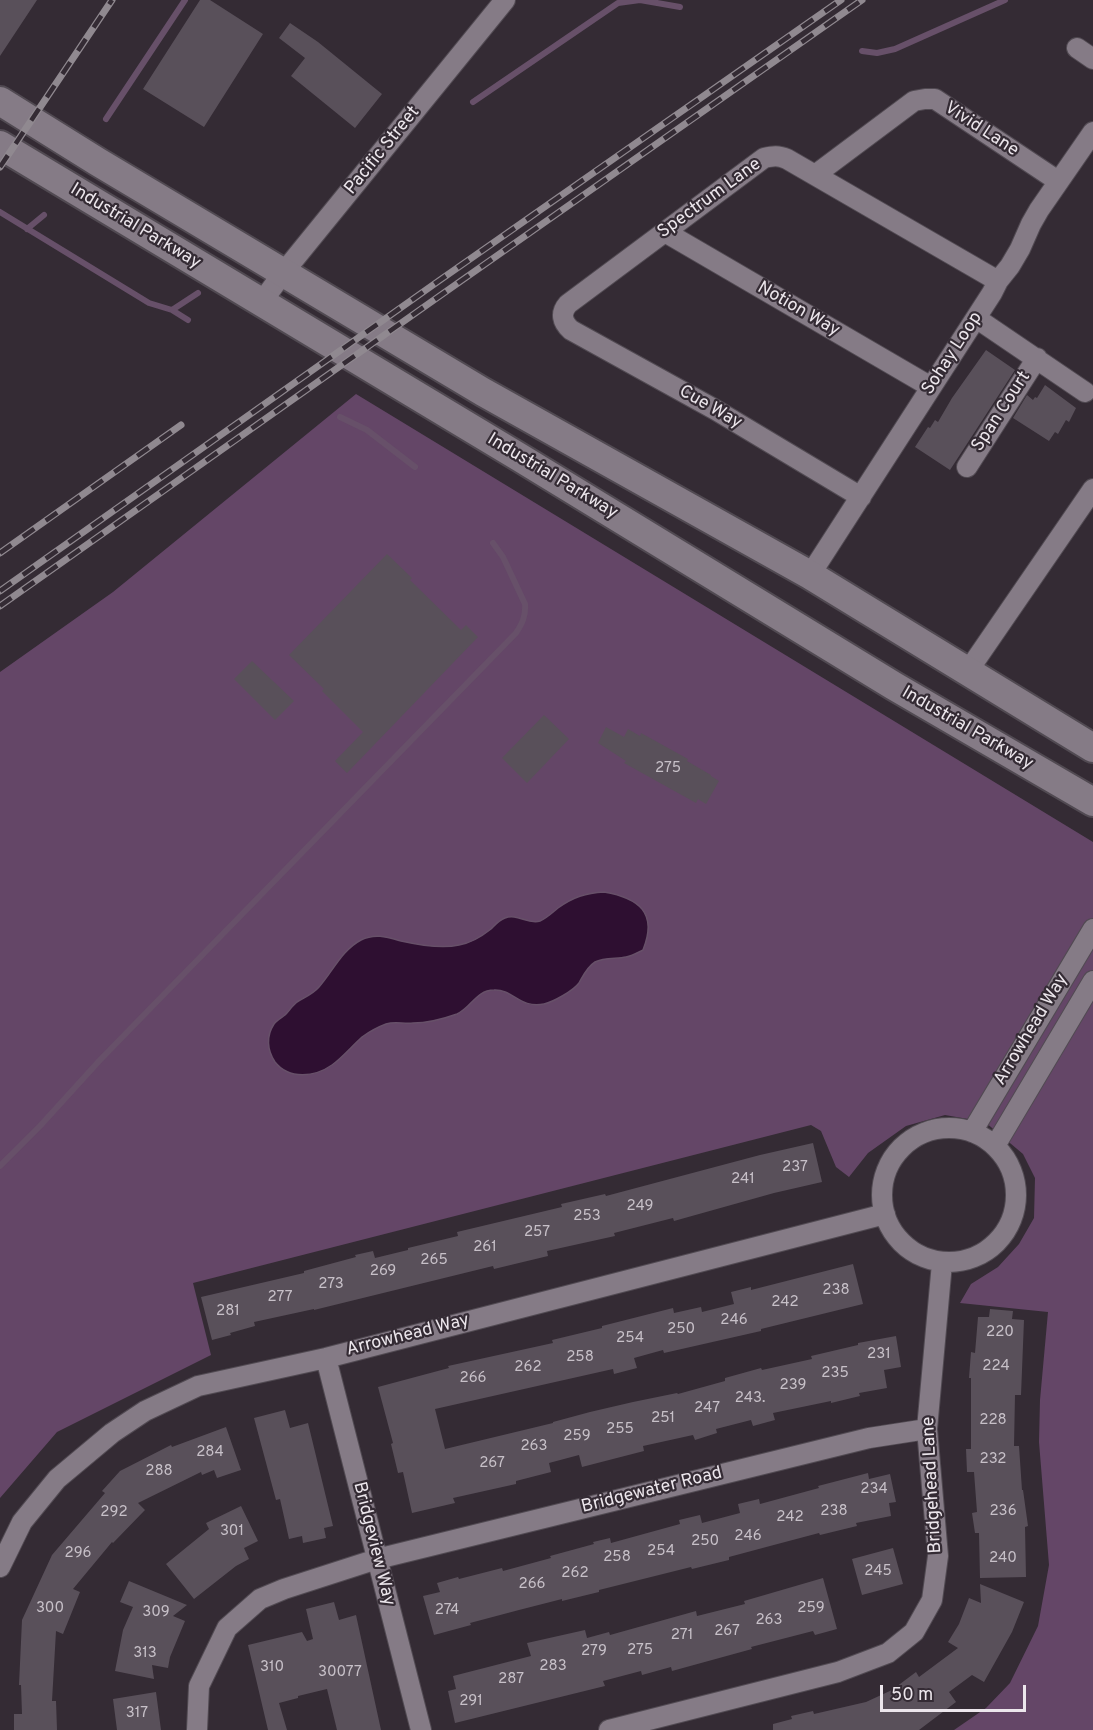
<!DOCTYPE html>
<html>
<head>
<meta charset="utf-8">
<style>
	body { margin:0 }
	#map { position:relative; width:1093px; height:1730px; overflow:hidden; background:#342b34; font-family:Overpass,sans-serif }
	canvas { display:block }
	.scale { position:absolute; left:880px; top:1685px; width:146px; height:27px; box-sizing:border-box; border:3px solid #ece6ec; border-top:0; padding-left:8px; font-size:18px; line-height:21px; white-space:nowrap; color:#ece6ec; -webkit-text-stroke:4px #342b34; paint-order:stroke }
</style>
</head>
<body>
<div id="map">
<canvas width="1093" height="1730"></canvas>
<div class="scale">50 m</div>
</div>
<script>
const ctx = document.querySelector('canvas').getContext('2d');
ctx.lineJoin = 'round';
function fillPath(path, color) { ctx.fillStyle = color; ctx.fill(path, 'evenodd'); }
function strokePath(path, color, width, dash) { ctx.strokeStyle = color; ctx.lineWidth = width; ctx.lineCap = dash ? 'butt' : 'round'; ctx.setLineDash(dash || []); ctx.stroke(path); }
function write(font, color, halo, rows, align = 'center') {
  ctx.font = font + ' Overpass,sans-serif'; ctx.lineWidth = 4.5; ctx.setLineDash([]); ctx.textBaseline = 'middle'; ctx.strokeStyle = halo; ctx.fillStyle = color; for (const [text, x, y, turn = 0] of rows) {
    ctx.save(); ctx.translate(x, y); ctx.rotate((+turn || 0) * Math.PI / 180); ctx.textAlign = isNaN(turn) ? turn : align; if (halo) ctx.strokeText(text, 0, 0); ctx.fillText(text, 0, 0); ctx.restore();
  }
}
fillPath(new Path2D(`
	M356 394 1093 842V1730H954L986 1708 1010 1683 1038 1626 1049 1565 1039 1442 1040 1400 1048 1312 960 1303 971 1284 998 1267 1019 1244 1034 1218 1035 1178 1023 1154 985 1122 945 1115 906 1126 868 1153 849 1177 836 1167 821 1131 811 1125 193 1283 211 1355 57 1432 0 1498V672L113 592Z`), '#644667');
const water = new Path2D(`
	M604 892C639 898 658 913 643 950 637 953 632 956 626 957 617 959 604 957 595 962 587 967 583 976 579 983 573 991 553 1002 544 1004 520 1009 513 989 494 990 476 990 471 1008 457 1014 443 1019 427 1023 413 1023 403 1024 395 1021 386 1024 378 1027 369 1032 362 1037 352 1046 343 1057 332 1065 315 1077 289 1080 275 1062 267 1050 266 1036 274 1024 277 1020 281 1018 285 1015 289 1011 292 1006 297 1002 305 997 313 994 319 987 333 971 342 950 361 940 375 933 387 937 401 941 419 945 441 949 459 945 471 943 481 937 491 929 495 925 499 920 505 918 517 913 528 925 540 921 547 918 553 912 558 908 573 897 586 893 604 892Z`);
fillPath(water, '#2e0f31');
strokePath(water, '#675069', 1.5);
strokePath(new Path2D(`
	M640 0 680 7
	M862 51 877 53 895 49 1005 0
	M473 102 618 3 640 0
	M106 119 185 0
	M0 212 149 303 172 310 198 293
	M27 229 44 215
	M172 310 188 320
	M340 417 367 430 415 467
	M0 1166 40 1126 100 1060 516 633C522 624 526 616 525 604L503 557 493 543`), '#675069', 6);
fillPath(new Path2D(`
	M0 0H37L0 56Z
	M200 0H210L263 34 204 127 143 89Z
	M290 23 318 42 382 94 355 128 291 76 305 58 279 38Z
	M986 350 1015 370 950 470 915 447 928 427 930 428 935 420 938 422 952 398Z
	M1045 385 1076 408 1069 422 1066 420 1058 434 1055 432 1049 441 1013 418 1027 395 1033 400 1035 397 1037 398Z
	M387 554 412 578 410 580 461 630 466 625 478 637 347 773 335 761 363 732 322 691 324 689 289 655Z
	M252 661 294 701 275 720 234 679Z
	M544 715 569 739 527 783 502 758Z
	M606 727 624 737 628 729 640 736 641 733 688 759 687 761 711 775V776L719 781 706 804 698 799 696 803 624 763 626 761 598 743Z
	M813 1143 822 1182 774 1193 674 1221 673 1218 614 1233 615 1236 547 1251 548 1256 494 1269 493 1266 314 1310V1309L254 1322 255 1326 230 1333 231 1335 212 1340 201 1297 304 1273V1271L356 1257 355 1255 373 1251 375 1258 408 1250V1248L458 1236 457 1232 562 1207 561 1204 605 1194 606 1196 760 1155Z
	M853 1264 863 1304 761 1329V1331L664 1353 663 1350 634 1358 637 1368 614 1374 613 1369 435 1409 445 1449 553 1423V1422L590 1412 633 1402 677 1393 678 1394 725 1381V1378L761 1368 762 1370 812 1359 811 1356 858 1345V1343L896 1336 901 1367 884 1370 887 1388 859 1393 860 1396 831 1403V1401L773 1413 775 1420 753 1426 751 1420 716 1429 717 1433 695 1440 693 1435 643 1446 644 1451 582 1467 579 1455 549 1463 551 1472 516 1481V1484L453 1498 455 1503 412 1513 403 1472 398 1473 391 1444 393 1443 378 1387 449 1368 448 1366 553 1343 552 1340 602 1328V1326L673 1308 674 1313 701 1307 702 1312 734 1304 731 1292 751 1287V1290Z
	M990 1309 1013 1311 1012 1319 1024 1320 1021 1395H1015L1014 1446H1019L1022 1490H1023L1028 1526 1025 1527 1026 1577 980 1578 979 1533H975L972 1513 977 1512 974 1472H967L966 1449H971V1378H969L971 1352 975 1353 978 1317H989Z
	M285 1410 290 1428 308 1423 333 1526 324 1528 326 1538 303 1543 302 1536 289 1539 280 1499 276 1500 254 1418Z
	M226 1427 241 1470 217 1478 214 1470 202 1475 201 1472 138 1503 145 1510 113 1543 112 1542 73 1589 80 1592 63 1634 56 1631 52 1701H56L57 1730H14V1714H22L21 1685H19L22 1620 52 1555 105 1493 102 1491 120 1471 171 1445 172 1447Z
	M868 1473 869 1479 890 1474 896 1502 889 1503 891 1516 856 1523 857 1526 820 1535 819 1533 770 1546 729 1557V1560L692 1569 691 1567 599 1590V1592L562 1601V1599L519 1610 470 1623 471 1625 434 1635 423 1596 440 1592 437 1583 458 1577 459 1579 502 1568 503 1571 551 1558 550 1556 594 1544 593 1542 610 1538 611 1543 680 1524 679 1520 700 1515 702 1523 740 1513 738 1504 759 1499 760 1504 819 1488 818 1486Z
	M241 1506 258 1541 244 1548 249 1559 236 1566 194 1599 166 1564 209 1529 206 1523Z
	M893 1548 903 1584 862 1595 852 1559Z
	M823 1578 837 1629 815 1635 813 1631 751 1647 752 1649 672 1671 671 1667 642 1675 641 1671 603 1681 605 1686 455 1723 448 1691 456 1689 453 1676 531 1656 527 1643 585 1630 587 1638 609 1632 610 1635 696 1611 697 1616 745 1604 744 1601Z
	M129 1581 187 1605 173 1616 185 1621 170 1657 168 1668 152 1665 154 1679 115 1671 123 1630 133 1607 120 1602Z
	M980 1584 1024 1602 1012 1632 984 1682 972 1675 949 1692 956 1702 919 1730H773V1724L792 1719 791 1716 813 1711 814 1714 866 1702 892 1690 916 1672 919 1677 958 1648 948 1642 959 1624 969 1598 981 1603Z
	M334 1602 339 1620 356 1615 381 1730H337L327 1689 298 1696V1698L279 1703 287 1730H268L248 1645 302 1632 307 1641 313 1639 306 1609Z
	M156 1692 161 1730H117L113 1699Z`), '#59505a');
const street = new Path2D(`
	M1077 48 1093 59
	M815 175 914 101 925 99H935L1058 181
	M665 232 931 387
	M261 303 283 273 505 0
	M976 318 1085 392
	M967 467 1037 358
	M861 497 714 409 571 330C562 322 560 313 568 304L764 158C773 156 778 155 787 159L998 281
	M810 575 992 293 998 281 1010 266 1020 249 1031 224 1039 210 1093 132
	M968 671 1093 489
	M882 1195a67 67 0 1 1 134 0a67 67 0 1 1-134 0Z
	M972 1132 1093 929
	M995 1146 1093 981
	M326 1358 421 1730
	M0 1567 22 1522 57 1479 112 1433 145 1411 198 1386 326 1358 885 1214
	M197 1730 199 1686 227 1628 260 1599 284 1589 377 1559 869 1438 927 1429
	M609 1730 838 1672 888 1653 914 1632 932 1600 938 1556 927 1429 942 1263`);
const secondary = new Path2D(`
	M0 101 98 162 483 392 810 575 1093 748
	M0 145 519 457 894 686 1093 802`);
strokePath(street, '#514a52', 22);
strokePath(secondary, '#514a52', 32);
strokePath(street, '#857b86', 20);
strokePath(secondary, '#857b86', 28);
const rail = new Path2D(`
	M0 167 112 0
	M0 553 181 425
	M0 591 440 280 841 0
	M0 606 458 283 862 0`);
strokePath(rail, '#908990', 7);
strokePath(rail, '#342b34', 4.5, [14]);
write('15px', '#c7c0c8', null, [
	["275",668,769],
	["237",795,1168],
	["241",743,1180],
	["249",640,1207],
	["253",587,1217],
	["257",537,1233],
	["261",485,1248],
	["265",434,1261],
	["269",383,1272],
	["273",331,1285],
	["238",836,1291],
	["277",280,1298],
	["242",785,1303],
	["281",228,1312],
	["246",734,1321],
	["250",681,1330],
	["220",1000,1333],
	["254",630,1339],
	["231",879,1355],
	["258",580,1358],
	["224",996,1367],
	["262",528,1368],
	["235",835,1374],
	["266",473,1379],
	["239",793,1386],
	["243.",750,1399],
	["247",707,1409],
	["251",663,1419],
	["228",993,1421],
	["255",620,1430],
	["259",577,1437],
	["263",534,1447],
	["284",210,1453],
	["232",993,1460],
	["267",492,1464],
	["288",159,1472],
	["234",874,1490],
	["238",834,1512],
	["236",1003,1512],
	["292",114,1513],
	["242",790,1518],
	["301",232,1532],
	["246",748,1537],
	["250",705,1542],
	["254",661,1552],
	["296",78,1554],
	["258",617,1558],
	["240",1003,1559],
	["245",878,1572],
	["262",575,1574],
	["266",532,1585],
	["300",50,1609],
	["259",811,1609],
	["274",447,1611],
	["309",156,1613],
	["263",769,1621],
	["267",727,1632],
	["271",682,1636],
	["275",640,1651],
	["279",594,1652],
	["313",145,1654],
	["283",553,1667],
	["310",272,1668],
	["30077",340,1673],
	["287",511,1680],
	["291",471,1702],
	["317",137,1714]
]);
write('18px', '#ece6ec', '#342b34', [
	["Vivid Lane",981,130,33],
	["Pacific Street",383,151,-51],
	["Spectrum Lane",710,199,-36],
	["Industrial Parkway",135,227,31],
	["Notion Way",798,310,30],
	["Sohay Loop",953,354,-57],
	["Cue Way",710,408,30],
	["Span Court",1002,412,-57],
	["Industrial Parkway",552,477,31],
	["Industrial Parkway",967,729,30],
	["Arrowhead Way",1032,1030,-59],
	["Arrowhead Way",408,1336,-14],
	["Bridgehead Lane",933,1485,-93],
	["Bridgewater Road",652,1491,-14],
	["Bridgeview Way",373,1544,76]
]);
</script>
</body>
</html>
